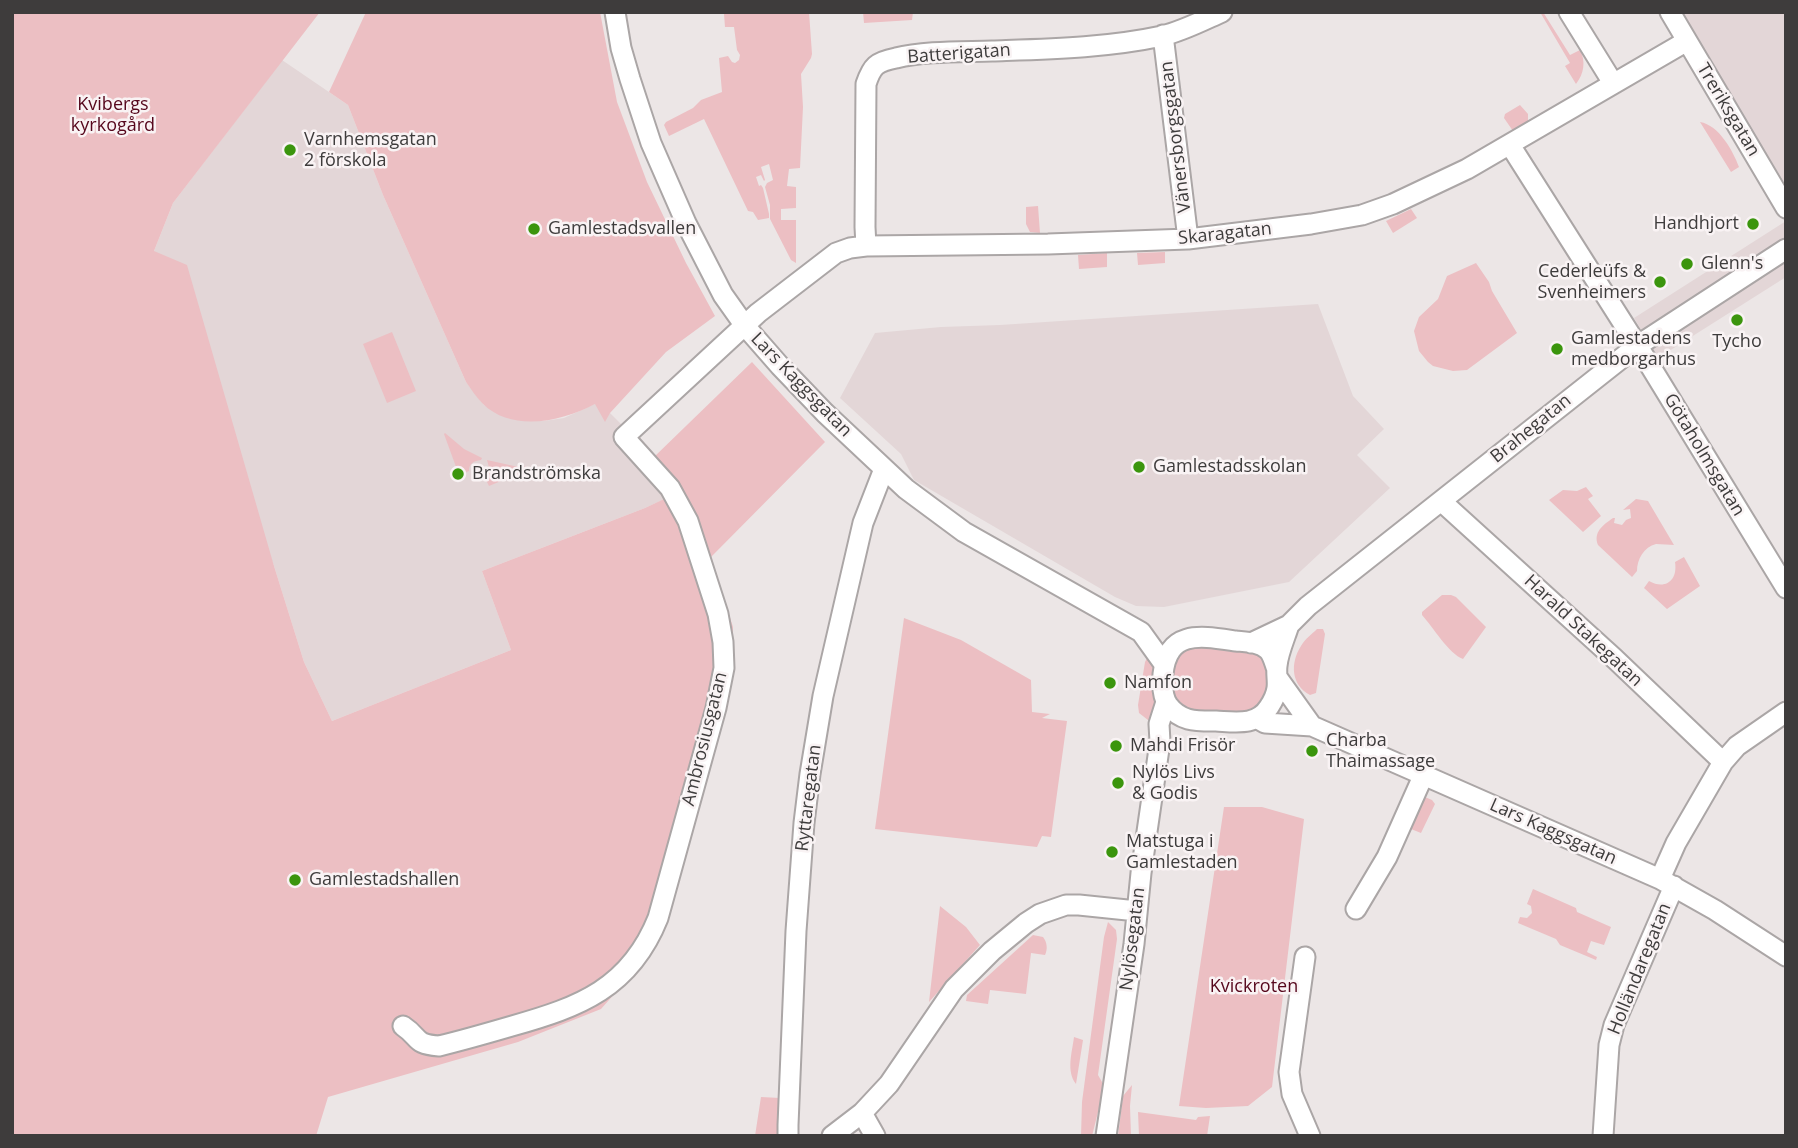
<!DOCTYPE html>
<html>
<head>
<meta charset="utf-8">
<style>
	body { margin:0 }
	#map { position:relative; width:1798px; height:1148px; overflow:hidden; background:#ece6e6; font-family:"Open Sans",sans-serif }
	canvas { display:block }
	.frame { position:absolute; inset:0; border:14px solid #3e3c3c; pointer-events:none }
</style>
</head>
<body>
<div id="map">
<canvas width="1798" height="1148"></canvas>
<div class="frame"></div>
</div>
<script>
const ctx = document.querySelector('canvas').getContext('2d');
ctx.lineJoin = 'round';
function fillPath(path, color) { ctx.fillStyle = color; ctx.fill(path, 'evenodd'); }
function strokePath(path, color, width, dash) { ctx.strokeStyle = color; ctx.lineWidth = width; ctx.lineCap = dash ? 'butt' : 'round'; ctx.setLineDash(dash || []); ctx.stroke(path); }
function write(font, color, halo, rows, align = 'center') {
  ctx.font = font + ' "Open Sans",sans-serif'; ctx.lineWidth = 5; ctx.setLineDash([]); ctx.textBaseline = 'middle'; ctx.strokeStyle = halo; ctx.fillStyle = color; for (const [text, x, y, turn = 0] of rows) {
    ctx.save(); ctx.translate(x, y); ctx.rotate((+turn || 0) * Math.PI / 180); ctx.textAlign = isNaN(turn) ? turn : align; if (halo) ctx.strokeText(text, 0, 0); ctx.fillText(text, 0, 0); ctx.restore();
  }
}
fillPath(new Path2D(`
	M1678 12H1786V185Z
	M282 60 348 105 383 195 466 382 484 405 503 416 525 421H544L564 418 599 402 654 457 682 491 645 508 482 571 511 650 332 721 304 662 274 566 154 251 173 203Z
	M1786 221V277L1658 358 1634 318Z
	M1318 304 1353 396 1384 429 1357 455 1390 488 1289 582 1164 607 1136 606 1115 597 914 480 901 454 840 398 875 333 941 327 1000 325Z`), '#e3d6d7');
fillPath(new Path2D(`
	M12 12H320L173 203 154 251 187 265 274 566 304 662 332 721 511 650 482 571 645 508 681 491 654 457 752 362 825 442 711 557 733 627 732 665 656 947 601 1009 518 1042 328 1097 316 1136H12Z
	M366 12H600L617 102 647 182 686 263 715 316 666 352 610 413 605 422 595 404C563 421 513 433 483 404 477 398 471 389 466 382L383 195 348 105 329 92Z
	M707 12H809L812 54 811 58 801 74 803 107 800 168 789 169 787 186 796 187V208L781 209V220H796V263L791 260 770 219V205L765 187 767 183 773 180 769 164 761 167 765 180 764 181 761 175 756 177 759 186 761 185 763 188 769 214V218L758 220 753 212 748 211 704 119 669 136 664 125 666 122 693 108 701 100 722 92 719 58 728 56 732 62 735 63 739 60 740 55 737 50 734 27H725L724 14Z
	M863 12H913L912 20 864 23Z
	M1540 12H1543L1570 55 1580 50C1586 61 1584 74 1576 84L1565 66 1570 63Z
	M1520 105 1528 114V121L1513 131 1504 118 1505 114Z
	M1700 122C1719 125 1733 151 1739 167L1731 172Z
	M1038 206 1040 233 1030 232 1026 224V207Z
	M1411 209 1417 218 1393 233 1386 221Z
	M1165 252V263L1138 265 1137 253Z
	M1107 253V267L1079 269 1078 255Z
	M1476 263 1489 282 1492 291 1517 333 1467 370 1453 371 1433 366 1428 362 1419 351 1414 331 1419 317 1438 299 1447 276Z
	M392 332 416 391 387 403 363 344Z
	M445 433 464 449 482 458 481 460C474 461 469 463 469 471L459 475 444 434Z
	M487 460 514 466 529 467 532 468 489 486 485 478 490 471Z
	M1586 487 1593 496 1588 499 1601 516 1583 532 1549 500 1563 490 1577 491Z
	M1636 499 1648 501 1674 545C1669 545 1662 544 1656 544 1644 547 1637 559 1637 571L1632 577 1598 545C1593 532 1603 525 1613 518H1615L1614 523 1622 525 1626 520 1631 518 1630 509 1623 510Z
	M1684 557 1700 586 1667 609 1644 588 1649 581C1665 590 1678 581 1675 562Z
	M1442 595H1451L1456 597 1486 627 1463 659C1449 654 1433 627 1422 615V612Z
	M904 618 961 640 1031 680 1032 712 1050 714 1042 718 1067 721 1051 837 1042 836 1037 847 875 829Z
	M1317 629H1323L1325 634 1316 693 1310 695C1291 685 1290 663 1301 646 1305 639 1312 634 1317 629Z
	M1193 645 1257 653 1264 659 1270 671 1268 698 1253 714 1201 715 1181 709 1169 688C1173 670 1173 652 1193 645Z
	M1148 656C1162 675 1155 698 1152 720H1148L1139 713 1138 705 1145 662Z
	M1425 797 1432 800 1435 804 1421 833 1411 829Z
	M1224 807H1262L1304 819 1272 1087 1248 1106 1206 1108 1179 1106Z
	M1533 889 1576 908 1577 912 1611 927 1604 945 1591 941 1587 952 1597 957 1596 960 1560 945 1556 939 1518 923 1520 917 1527 918 1532 913 1531 906 1527 904Z
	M940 906 966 927 980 945 929 1002Z
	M1108 922 1116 930 1117 939 1098 1075 1102 1082 1104 1088 1092 1136H1081L1082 1102 1104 937Z
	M1033 935 1043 937C1047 942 1048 949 1045 955L1031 953 1026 994 990 990 988 1004 966 1001 967 995Z
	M1074 1037 1083 1040 1076 1084C1066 1071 1072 1053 1074 1037Z
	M1132 1085 1130 1106 1131 1136H1118L1123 1096Z
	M761 1097 780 1098 778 1136H755Z
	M1138 1112 1196 1120 1198 1117 1210 1116 1207 1136H1139Z`), '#ecbfc3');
const street = new Path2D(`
	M615 12 621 48 630 79 651 143 686 223 723 295 745 326 780 366 825 413 906 489 964 532 1141 632 1164 664
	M1569 12 1613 83
	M1670 12 1786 208
	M1163 35 1188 239
	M1510 145 1649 364 1786 588
	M866 246 865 227 866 84C872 66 876 62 896 58 924 51 962 52 992 51 1049 49 1106 48 1162 36 1183 31 1202 21 1222 12
	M1441 501 1615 659 1723 762
	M1251 643 1289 625 1308 606 1637 346 1786 249
	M1276 667C1274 661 1272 653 1267 649 1259 642 1246 642 1236 641 1201 636 1168 629 1163 674 1162 685 1162 696 1168 705 1181 722 1196 721 1216 721 1236 722 1257 726 1269 707 1273 701 1276 695 1277 688 1278 681 1276 673 1277 666 1278 653 1285 638 1289 625
	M1277 677 1312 726
	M1258 719 1265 723 1312 726 1660 879 1715 910 1786 956
	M1660 879 1676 843 1723 762 1737 746 1786 712
	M1356 909 1387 857 1424 774
	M1305 957 1289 1072 1292 1094 1310 1136
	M403 1026C421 1038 413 1044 439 1046 464 1040 488 1033 512 1026 580 1007 630 988 658 918L716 708 724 668 723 642 718 614 688 521 670 488 624 437 758 313 836 253 850 248 866 246 1048 244 1188 239 1311 224 1362 215 1393 204 1467 169 1687 41
	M862 1113 875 1136
	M788 1136V1125L796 931 804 823 810 774 823 696 863 523 884 469
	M832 1136 862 1113 889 1084 954 989 992 951 1026 923 1040 914 1066 905H1079L1137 911
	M1106 1136 1134 944 1141 873 1160 742 1159 724 1166 702
	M1603 1136 1609 1045 1614 1025 1674 886`);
strokePath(street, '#aba6a6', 23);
strokePath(street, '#fff', 19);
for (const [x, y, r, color] of [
	[290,150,7,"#3b950d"],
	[1753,224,7,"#3b950d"],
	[534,229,7,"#3b950d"],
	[1687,264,7,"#3b950d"],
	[1660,282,7,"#3b950d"],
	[1737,320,7,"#3b950d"],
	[1557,349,7,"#3b950d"],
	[1139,467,7,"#3b950d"],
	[458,474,7,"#3b950d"],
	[1110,683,7,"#3b950d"],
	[1116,746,7,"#3b950d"],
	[1312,751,7,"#3b950d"],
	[1118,783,7,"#3b950d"],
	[1112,852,7,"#3b950d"],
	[295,880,7,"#3b950d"]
]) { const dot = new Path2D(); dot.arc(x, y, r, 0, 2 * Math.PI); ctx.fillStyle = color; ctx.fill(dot); strokePath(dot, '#f9f3f4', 2.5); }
write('18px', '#3e3c3c', '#f9f3f4', [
	["Batterigatan",959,54,-4],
	["Treriksgatan",1728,110,59],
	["Vänersborgsgatan",1176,137,-97],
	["Skaragatan",1225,234,-6],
	["Lars Kaggsgatan",801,385,46],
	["Brahegatan",1531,429,-39],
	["Götaholmsgatan",1704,455,59],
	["Harald Stakegatan",1583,631,43],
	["Ambrosiusgatan",705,739,-76],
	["Ryttaregatan",809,798,-83],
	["Lars Kaggsgatan",1553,832,24],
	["Nylösegatan",1133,939,-83],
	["Holländaregatan",1640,969,-68]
]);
write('18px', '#56071c', '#f9f3f4', [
	["Kvibergs",113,105],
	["kyrkogård",113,126],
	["Kvickroten",1254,987]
]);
write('18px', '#3e3c3c', '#f9f3f4', [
	["Varnhemsgatan",304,140],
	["2 förskola",304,161],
	["Handhjort",1739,224,"right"],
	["Gamlestadsvallen",548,229],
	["Glenn's",1701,264],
	["Cederleüfs &",1646,272,"right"],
	["Svenheimers",1646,293,"right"],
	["Gamlestadens",1571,339],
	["medborgarhus",1571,360],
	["Tycho",1737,342,"center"],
	["Gamlestadsskolan",1153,467],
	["Brandströmska",472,474],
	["Namfon",1124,683],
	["Charba",1326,741],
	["Thaimassage",1326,762],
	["Mahdi Frisör",1130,746],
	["Nylös Livs",1132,773],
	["& Godis",1132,794],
	["Matstuga i",1126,842],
	["Gamlestaden",1126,863],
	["Gamlestadshallen",309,880]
], 'left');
</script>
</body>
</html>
